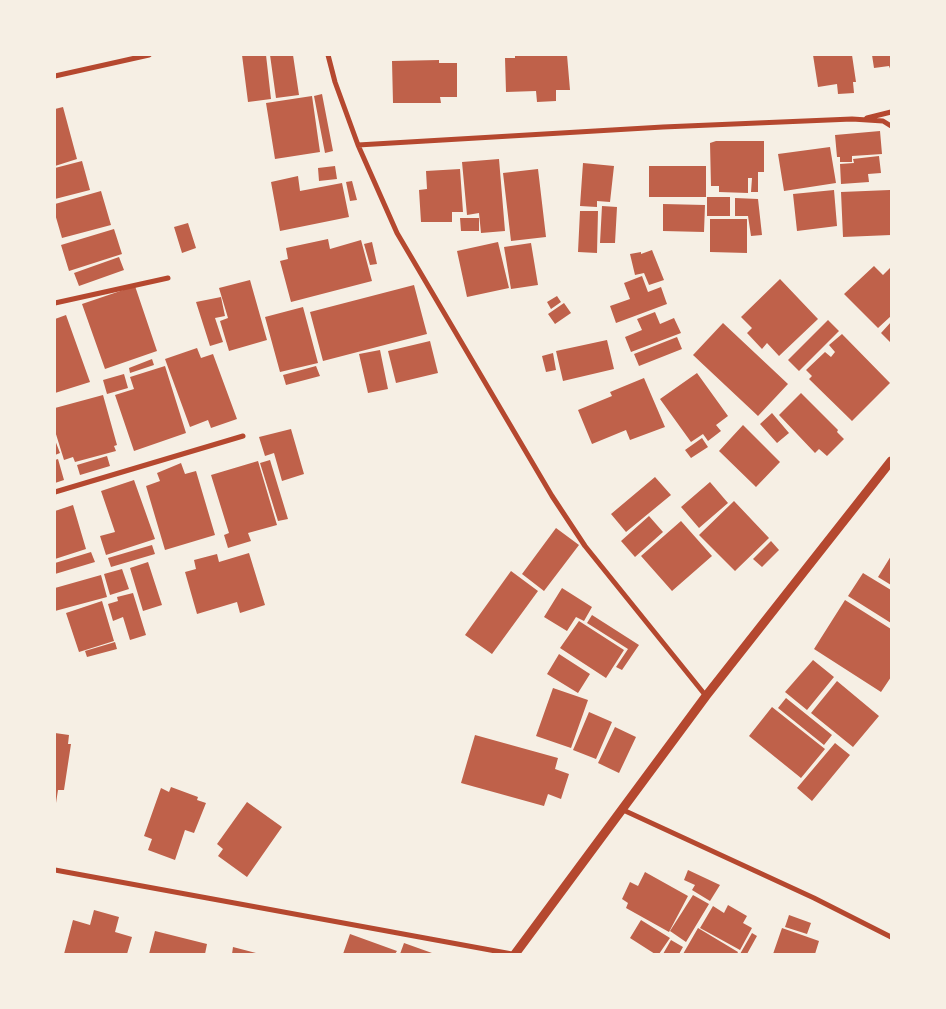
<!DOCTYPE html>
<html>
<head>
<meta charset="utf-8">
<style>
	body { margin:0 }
	#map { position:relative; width:946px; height:1009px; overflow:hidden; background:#f6efe4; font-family:Barlow,sans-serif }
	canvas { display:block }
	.frame { position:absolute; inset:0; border:56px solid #f6efe4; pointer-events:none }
</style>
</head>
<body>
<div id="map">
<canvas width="946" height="1009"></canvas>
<div class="frame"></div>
</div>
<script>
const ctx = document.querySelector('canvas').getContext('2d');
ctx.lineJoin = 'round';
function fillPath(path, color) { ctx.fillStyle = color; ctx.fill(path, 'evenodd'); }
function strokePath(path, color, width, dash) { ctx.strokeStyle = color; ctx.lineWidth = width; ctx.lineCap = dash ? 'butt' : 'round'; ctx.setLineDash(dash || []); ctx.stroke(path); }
fillPath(new Path2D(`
	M242 55H266L271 99 248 102Z
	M270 55H293L299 95 276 98Z
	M515 55H567L570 90H556V101L537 102 536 91 506 92 505 58H515Z
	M813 55H852L856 82H853L854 93 838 94 837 84 818 87Z
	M872 55H891V71L889 66 874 68Z
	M439 60V63H457V97H440L441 103H393L392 61Z
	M322 94 333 151 325 153 314 96Z
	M312 96 320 152 275 159 266 103Z
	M63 107 77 159 55 166V109Z
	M880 131 882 154 852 156V162H840V157H837L835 135Z
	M716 141H764V172H758V192H751L752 178H748V193L719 192V186H711L710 143Z
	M830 147 836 183 784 191 778 154Z
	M879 156 881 173 868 174 869 182 841 184 840 164 854 163 853 159Z
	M499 159 505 231 481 233 479 213 467 215 462 162Z
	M82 161 90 190 55 199V168Z
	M583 163 614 166 610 202 597 201V207L580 206Z
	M335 166 337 179 319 181 318 168Z
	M649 166H706V197H649Z
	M460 169 463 212H452V222H421L419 190 427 189 426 171Z
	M538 169 546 237 511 241 503 173Z
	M298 176 300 191 342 183 349 217 280 231 271 182Z
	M352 181 357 200 350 201 346 182Z
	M834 190 837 226 797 231 793 194Z
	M890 190 891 235 843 237 841 192Z
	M101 191 111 225 62 238 55 214V204Z
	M707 197H730V216H707Z
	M735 198 758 199 762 235 751 236 748 216H735Z
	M663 204 705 205 704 232 663 231Z
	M602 206 617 207 615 243H600Z
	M580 211H598L597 253 578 252Z
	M460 218H479V231H461Z
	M710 219H747V253L710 252Z
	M188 223 196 248 182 253 174 227Z
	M114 229 122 254 69 271 61 245Z
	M328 239 330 249 361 240 372 281 291 302 280 261 288 259 286 248Z
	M372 242 377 264 370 265 364 244Z
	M498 242 509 288 467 297 457 251Z
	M531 243 538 285 511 289 504 247Z
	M652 250 664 280 649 285 644 273 635 275 630 254 641 252V254Z
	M119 257 124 270 79 286 74 273Z
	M874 266 883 275 891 267V316L878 328 844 294Z
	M642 276 648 292 661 287 667 304 616 323 610 306 630 299 624 283Z
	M780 279 818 319 779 356 767 343 762 349 747 333 752 328 741 317Z
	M250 280 267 340 229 351 220 321 228 318 219 288Z
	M414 285 427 334 323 361 310 312Z
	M135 286 157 351 105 369 82 304Z
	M557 296 561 302 551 309 547 302Z
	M221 297 225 316 215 318 223 342 210 346 196 302Z
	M564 303 571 313 555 324 548 314Z
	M303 307 318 363 280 372 265 317Z
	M655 312 660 324 674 318 681 333 631 352 625 337 642 330 637 319Z
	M66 315 90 382 55 393V319Z
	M828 320 839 331 799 371 788 360Z
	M891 322V343L881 333Z
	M723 323 788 384 758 416 693 355Z
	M842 334 890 383 852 421 809 379 812 376 806 370 825 352 831 357 835 352 829 345Z
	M677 337 682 349 639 366 634 354Z
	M607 340 614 369 563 381 556 351Z
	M430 341 438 373 396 383 388 351Z
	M197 348 201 358 213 354 237 419 211 428 208 420 190 427 165 359Z
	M380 350 388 389 368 393 359 354Z
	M553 353 556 370 546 372 542 356Z
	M152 359 154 365 130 373 129 368Z
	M165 366 186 433 134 451 115 395 134 389 130 377Z
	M316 366 320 376 286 385 283 375Z
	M697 373 728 416 716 425 721 431 708 441 703 434 691 442 660 399Z
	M124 374 128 388 107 394 103 380Z
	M644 378 665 427 630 440 626 430 592 444 578 410 612 396 610 392Z
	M801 393 838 430 837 432 844 439 827 456 819 449 815 453 779 415Z
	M103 395 117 445 114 446 116 451 75 462 73 457 64 460 55 431V408Z
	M772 413 789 433 777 443 760 424Z
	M743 425 780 462 756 487 719 451Z
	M291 429 304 474 282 481 274 453 265 456 259 437Z
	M702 438 708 447 691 458 685 450Z
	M55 440 60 453 55 455Z
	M107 456 110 466 80 475 77 465Z
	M58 459 64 480 55 483V460Z
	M270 460 288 519 278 521 260 463Z
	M258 461 277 525 248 533 251 541 228 548 224 535 229 533 211 475Z
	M181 463 185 474 196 471 215 535 165 550 146 486 160 481 157 473Z
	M655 477 671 495 626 532 611 514Z
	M134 480 155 539 106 555 100 536 115 532 101 491Z
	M710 482 728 503 699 528 681 507Z
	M734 501 769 538 735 571 699 535Z
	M73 505 86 549 55 559V511Z
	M649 516 663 532 635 557 621 541Z
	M681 521 712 556 672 591 641 556Z
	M556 528 579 545 544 591 522 574Z
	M771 541 779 550 762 567 753 559Z
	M152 545 155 554 111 567 108 558Z
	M91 552 95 562 55 574V563Z
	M249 553 265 605 240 613 237 602 197 614 185 572 196 569 194 560 217 554 219 562Z
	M891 556V585L878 577Z
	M148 562 162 605 143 611 130 568Z
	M122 569 129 589 110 595 104 574Z
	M511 571 538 591 492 654 465 635Z
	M863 573 891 590V623L848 596Z
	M101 575 107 597 55 611V588Z
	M562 588 592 607 584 621 576 617 567 631 544 617Z
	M133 593 146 635 130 640 123 617 113 621 108 604 118 601 117 597Z
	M845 600 891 629V677L881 692 814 649Z
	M102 601 114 641 79 652 66 613Z
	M592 615 639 645 622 670 616 667 628 649 587 623Z
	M579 621 624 650 606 678 560 648Z
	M115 642 117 649 87 657 85 651Z
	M559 654 590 674 578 693 547 674Z
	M813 660 834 677 807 710 785 692Z
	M837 681 879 716 853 747 811 713Z
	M553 688 588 700 571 748 536 736Z
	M786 698 832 735 824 745 778 708Z
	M772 707 825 749 801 778 749 736Z
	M589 712 612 722 596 759 573 750Z
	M615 727 636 737 619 773 598 763Z
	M55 733 69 735 68 744H71L64 790H58L56 803Z
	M475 735 558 758 555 769 569 774 561 799 548 794 544 806 461 783Z
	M835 743 850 755 812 801 797 788Z
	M171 787 198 797 197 800 206 803 194 833 185 830 175 860 148 850 152 839 144 836 161 788 169 792Z
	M247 802 282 827 247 877 218 856 223 849 217 844Z
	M688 870 720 885 710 901 692 890 695 885 684 880Z
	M645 872 688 896 669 932 626 908 628 903 622 899 630 882 638 886Z
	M693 895 709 904 686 942 670 931Z
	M728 905 747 916 743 923 752 928 740 950 700 928 713 906 724 913Z
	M94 910 119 917 115 932 132 937 127 954H64L73 920 90 925Z
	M789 915 811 923 807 934 785 927Z
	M641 920 670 938 659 954H655L630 938Z
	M698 928 738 952 737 954H683Z
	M782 928 819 941 815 954H773Z
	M155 931 207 944 205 954H149Z
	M752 933 757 936 747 954H740Z
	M350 934 397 951 395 954H343Z
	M671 940 683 947 679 954H663Z
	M404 943 432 953 431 954H400Z
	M233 947 256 953V954H232Z`), '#bf614a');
strokePath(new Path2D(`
	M328 55 335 82 358 145 397 233 552 496 585 546 706 696
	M55 76 149 55
	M867 118 891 112
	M358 145 663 127 852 119 883 121 891 126
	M55 303 168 278
	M55 492 243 436
	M621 809 814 898 891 937
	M55 870 512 954`), '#b5482f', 5);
strokePath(new Path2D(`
	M515 954 706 696 891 461`), '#b5482f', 9);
</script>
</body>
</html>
